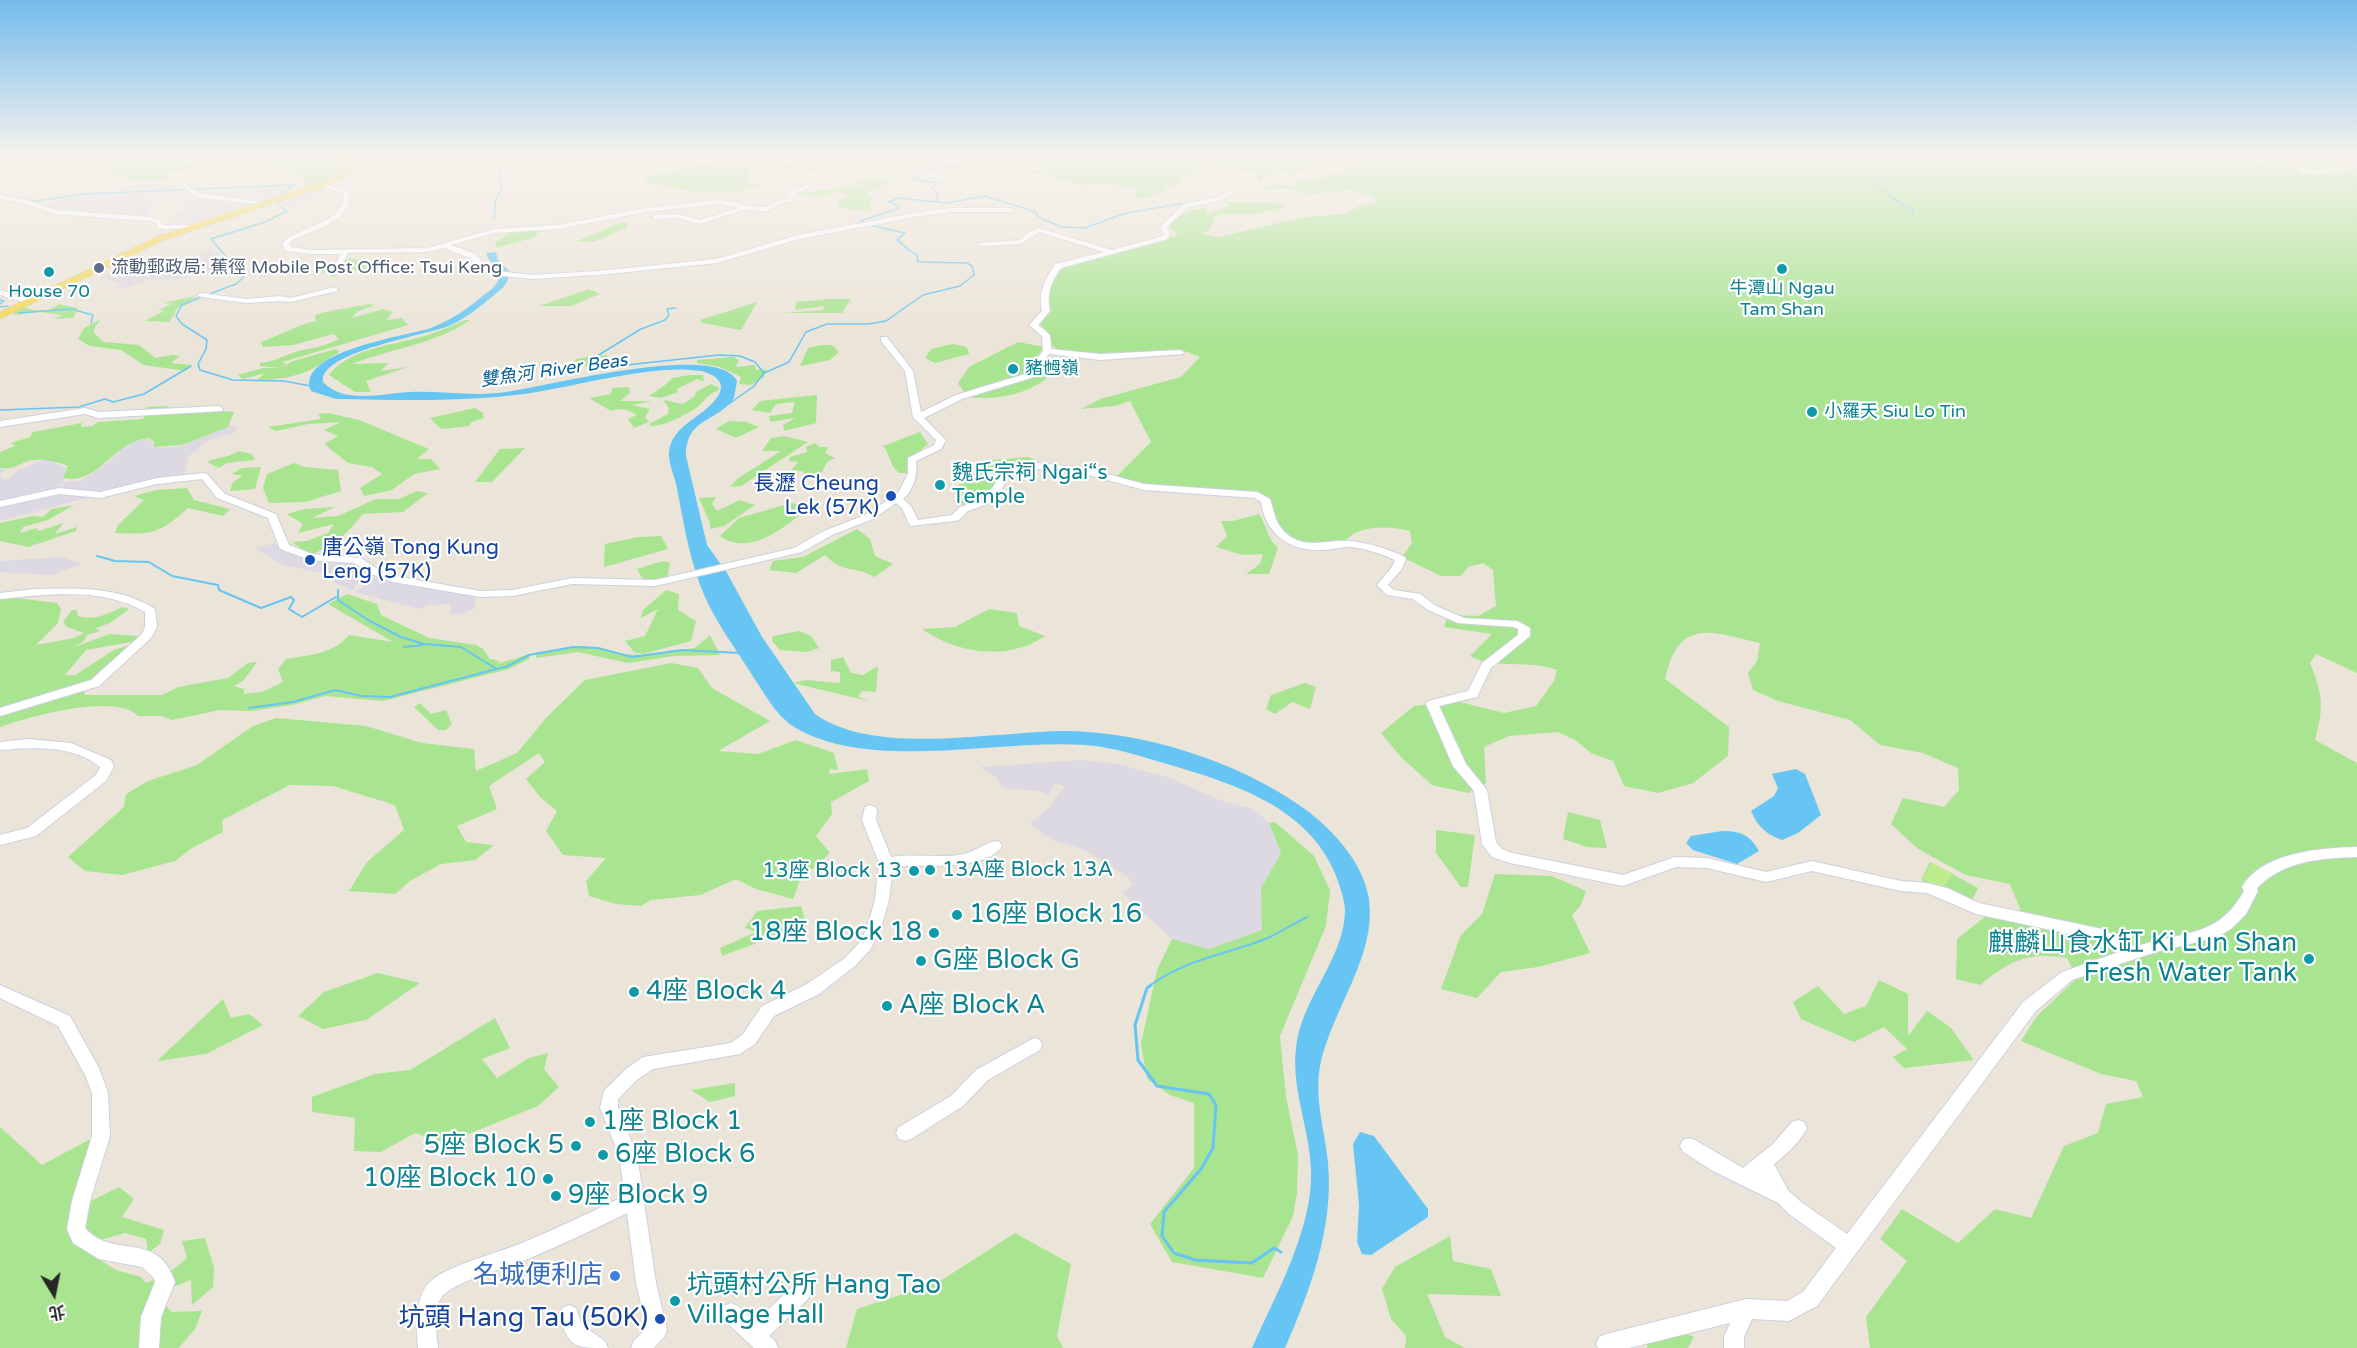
<!DOCTYPE html>
<html>
<head>
<meta charset="utf-8">
<style>
	body { margin:0 }
	#map { position:relative; width:2357px; height:1348px; overflow:hidden; background:#ebe4d8; font-family:"Varela Round","Noto Sans TC",sans-serif }
	canvas { display:block }
	.north { position:absolute; left:24px; top:1264px; width:60px; height:60px; -webkit-text-stroke:4px #fff; paint-order:stroke; rotate:170deg; font-size:16px; font-weight:700; line-height:24px; text-align:center; color:#272727 }
	.north::after { content:''; display:block; margin:auto; width:21px; height:27px; background:#272727; clip-path:polygon(50% 0,100% 100%,50% 72%,0 100%) }
</style>
</head>
<body>
<div id="map">
<canvas width="2357" height="1348"></canvas>
<div class="north">北</div>
</div>
<script>
const ctx = document.querySelector('canvas').getContext('2d');
ctx.lineJoin = 'round';
function fillPath(path, color) { ctx.fillStyle = color; ctx.fill(path, 'evenodd'); }
function strokePath(path, color, width, dash) { ctx.strokeStyle = color; ctx.lineWidth = width; ctx.lineCap = dash ? 'butt' : 'round'; ctx.setLineDash(dash || []); ctx.stroke(path); }
function write(font, color, halo, rows, align = 'center') {
  ctx.font = font + ' "Varela Round","Noto Sans TC",sans-serif'; ctx.lineWidth = 4.5; ctx.setLineDash([]); ctx.textBaseline = 'middle'; ctx.strokeStyle = halo; ctx.fillStyle = color; for (const [text, x, y, turn = 0] of rows) {
    ctx.save(); ctx.translate(x, y); ctx.rotate((+turn || 0) * Math.PI / 180); ctx.textAlign = isNaN(turn) ? turn : align; if (halo) ctx.strokeText(text, 0, 0); ctx.fillText(text, 0, 0); ctx.restore();
  }
}
fillPath(new Path2D(`
	M134 184H167L182 186 161 191 124 189Z
	M281 186 286 188V190L263 202 221 199 199 193Z
	M321 188H326L322 191 328 195 296 205 299 209H290L279 203 280 200Z
	M184 191 191 196 209 200 208 202 212 200 252 204 194 223 183 222 184 218 173 217 172 213 194 203 159 202 152 206 149 217 55 210 39 204 86 195Z
	M210 250 223 257 218 265 224 268 172 281 152 279 126 289 116 287 119 283 107 280 110 277 98 280 121 267 127 272 149 275Z
	M231 425 238 429 236 432 208 440 189 456 184 475 101 494 60 490 67 481H81L109 462 121 450 138 440 148 439 159 448 185 446 197 435Z
	M50 457H57L55 463 66 468 64 482 57 490 0 503V469L6 470 0 474 3 480 9 479 17 471Z
	M77 493 87 498 0 521V505L50 494Z
	M274 543 296 556 353 562 367 571 353 590 336 584 324 573 283 565 255 548Z
	M62 557 82 564 51 575 0 572V561Z
	M377 577 475 595V608L461 614 451 615V604L430 605 419 609 355 592Z
	M1082 760 1117 764 1170 778 1222 801 1254 809 1269 823 1281 853 1262 886V930L1209 949 1172 939 1122 893 1133 885 1128 877 1083 849 1052 840 1030 824 1049 807 1065 786 1055 784 1048 796 1039 791 1002 788 996 777 980 767Z`), '#dcd9e2');
fillPath(new Path2D(`
	M22 156H181L184 161 198 165 185 171 169 172 167 175 183 177 143 181 112 174 100 163 77 159 20 158Z
	M280 156H359L349 171 353 176 341 181 307 185 302 183 306 180 294 176V172L299 169 251 164Z
	M824 156 841 158 822 165 827 168 805 173 800 171 813 168 815 165 781 169 785 166Z
	M1020 156H2235L2261 162 2270 160 2273 156 2314 159 2357 156V673L2316 654 2310 663C2323 695 2324 707 2315 740L2357 763V1348H1870L1866 1317 1907 1261 1880 1239 1902 1209 1958 1243 1995 1209 2031 1218 2064 1146 2098 1133 2106 1104 2143 1097 2136 1081 2101 1074 2021 1041 2037 1016 2077 978 2067 958C2027 952 2011 960 1980 985L1956 979 1957 939 1986 916 2022 914 2010 884 1966 875 1918 849 1891 824 1903 798 1944 807 1959 790 1958 768 1923 753 1880 745 1850 720 1778 701 1753 690 1748 673 1757 661 1760 643C1712 632 1679 616 1665 679L1729 727 1728 756 1693 783 1658 793 1624 786 1613 761 1591 753 1577 741 1558 732 1509 736 1484 747 1486 783 1468 793 1432 785 1402 758 1381 733 1414 706 1456 701 1504 713 1536 706 1554 681 1557 670C1529 659 1495 670 1470 656L1492 634 1444 627 1448 615 1478 616 1496 606 1493 570 1483 563 1468 567 1461 576H1441L1402 557 1412 543 1410 531C1395 527 1375 526 1360 531 1352 533 1347 540 1340 543 1327 550 1304 547 1291 541 1273 531 1277 504 1263 495L1159 487 1116 477 1151 442 1130 401 1115 406 1081 409 1100 399 1181 377 1200 357 1182 350 1102 356 1056 349 1052 345 1051 337 1039 323 1051 309C1046 290 1051 282 1063 267L1178 235 1170 227C1177 213 1192 211 1206 207L1207 215 1229 206 1226 201C1247 206 1268 199 1288 206L1255 214H1222L1214 217 1210 230 1200 233 1218 237 1305 217 1344 214 1361 205 1378 203 1373 196 1353 190 1304 195 1292 188 1263 189 1269 184 1293 186 1298 181 1320 179 1326 173C1341 174 1346 173 1355 161L1331 159 1305 163 1307 171 1294 175 1277 169 1259 180 1258 175C1240 169 1223 167 1205 163L1177 184 1151 197 1137 199 1134 193 1139 190 1110 184 1079 185 1044 173 1019 174 1041 169 1048 164Z
	M697 166 751 168 749 179 740 184H761L742 190 746 191 694 192 646 182 645 177C661 172 679 171 697 166Z
	M877 177 879 180 893 179 885 185 866 193 868 195 861 199 872 197 870 209 857 210 837 207 841 205 836 203 842 199 855 197 843 194 844 192 859 188 817 197 797 194 859 185 855 182 864 181 865 178Z
	M628 222 627 228 594 242 577 241 615 225Z
	M512 231 539 230 540 231 533 238 495 248 496 242Z
	M350 258 376 266 359 271 344 268 335 272 340 274 329 278 332 275 323 272 321 267 331 268Z
	M589 289 600 294 571 306H539Z
	M190 297H197L175 310 176 312 169 322 145 321 164 311 158 310 171 304 163 303Z
	M828 299H851L842 313H782L823 310 824 306 795 310 796 302Z
	M757 302 741 330 702 323 700 320Z
	M59 304 78 308 73 318 54 319 63 315 39 312 14 315V311L0 313 15 305C29 309 46 315 59 304Z
	M369 304 375 305 359 311 351 318 383 309 393 312 386 320 402 318 408 325 282 362 286 364 281 368 293 361 336 349 339 353C329 357 323 363 314 368 297 377 276 380 257 380L265 373 243 379 238 375 263 368H280L260 366V363C276 362 288 353 302 350 316 348 327 345 339 339L334 334 293 345 263 347 261 342C281 335 296 325 316 321L315 315C333 309 350 308 369 304Z
	M101 319 95 327 94 333 104 342 139 345 155 358 173 355 180 356 171 363 192 365 186 371 144 365 121 350 90 346 78 339 84 328Z
	M465 320H470C434 345 391 348 352 364L388 363 381 371 408 367 366 381 371 392H355L329 375C350 348 390 346 421 337 436 333 451 326 465 320Z
	M1018 342 1044 347 1034 361 1046 379C1022 396 996 400 967 397L958 383 969 367Z
	M953 344 967 347 969 354 935 363 925 358 931 349Z
	M822 345H832L839 352 830 360 800 366 808 348Z
	M606 355 611 360 624 363C605 369 593 369 574 363L576 359Z
	M734 357 739 361 735 367 755 365 756 370 766 369 764 377 751 385 739 384 741 377 720 367 697 363V360Z
	M690 375H703L704 381 697 379 677 389 678 392 661 398 649 396C654 393 670 382 672 378Z
	M711 384 719 388 718 391C707 393 705 402 696 408 683 416 665 426 651 426L649 424 668 414 669 408 663 400 683 404 695 396 696 392Z
	M629 387 630 393 620 401H652L632 405 650 409 645 417 649 422 634 428 628 419 637 415C628 409 621 408 611 411L589 398 611 394 612 388Z
	M817 395 816 423 784 431 783 425 795 418 770 422 769 416 792 413 795 402 776 404 770 413 752 410 760 401Z
	M168 406 171 411 211 410 234 412 228 427 182 445 154 447V442L149 438C111 442 99 486 63 478L68 466C58 462 45 459 33 460 20 462 14 471 0 468V452L15 446 11 443 30 437 33 432 82 423 81 427 93 426 98 422 143 419 146 413 143 410 147 407Z
	M475 408 483 413 484 418 471 422 469 426 441 429 430 418Z
	M328 413 359 420 429 449 417 459H431L440 469 414 474 392 490 364 496 360 488 382 474 372 467 348 463 324 444 338 436 324 430 341 422 308 424 276 431 268 427 321 419 318 414Z
	M729 421 747 422 759 427 736 438 716 429Z
	M920 432 928 444 908 460V473H899C889 465 891 455 883 446Z
	M784 436 808 442 741 486 730 487 737 479 781 451H762L771 438Z
	M815 443 819 447H828L825 453 835 458 827 462 822 472 807 478 803 471 791 470 798 462 789 461 790 457 807 452 806 447Z
	M525 448 492 482H475L500 449Z
	M238 451 252 454 255 460 227 463 219 468 207 462C218 456 227 459 238 451Z
	M1028 457 1035 460 1007 466 989 495 973 510 962 504 953 489 993 460Z
	M294 463 305 467 338 470 341 491 305 502 269 503 263 488 267 474Z
	M261 467 255 489 230 491 233 482 243 476 232 474 242 468Z
	M187 488 194 500 230 509 223 516 188 508C160 533 153 535 115 533L118 525 144 500 134 496 157 490Z
	M417 491 428 493 403 512 363 514C348 533 333 547 309 555L292 542 307 541 328 533 334 524 298 533 303 524 287 514 305 509 335 507 312 518 338 516 376 499H399Z
	M716 497 712 504 717 511 740 500 755 505 724 526 710 529V523L699 498Z
	M791 503 811 507C785 525 752 558 720 536L739 518Z
	M74 505 48 520 23 527 20 533 36 528 39 531 63 523 55 534 77 527 76 531 28 547 0 541V523L33 516 43 517 52 509Z
	M1259 514C1267 526 1267 538 1278 548L1269 574H1246L1260 564 1263 554 1243 555 1216 547 1227 536 1221 521H1233Z
	M857 529 870 539 875 556 893 564 874 577C854 565 843 574 825 555L796 573 769 570 773 561 803 557Z
	M661 536 668 549 604 567 605 544 639 537Z
	M663 561 670 563 667 579 645 583 637 569Z
	M666 590 679 594 678 610 696 621 691 641 643 654 634 652 625 641 645 636 658 609 641 618 643 610Z
	M347 594 377 604 381 615 429 638 476 645 483 649 490 659 500 661 497 664 530 654 529 659 509 669 383 701 325 696 292 705 251 711 220 710 172 720 162 716H138C117 692 27 717 0 727V596L57 603 61 609 58 623 36 645 74 638 84 633 67 627 63 622 72 610H77L78 616C94 621 108 614 122 607L129 609 110 623 96 628 100 631 87 635 84 641 74 647 110 634 138 636 137 641 86 650 65 675H75L114 650 133 644 118 655 114 666 116 669 109 677H94L83 688 85 695H162L178 687 228 678 248 663 257 662 244 680 234 686 244 689V694L262 692 283 682 278 669 286 659C308 655 334 654 349 635L393 642 328 604Z
	M989 609 1017 613 1019 626 1045 636C1009 661 957 654 922 629L955 627Z
	M799 631 811 636 819 648 807 652 780 650 772 641 773 636Z
	M710 635 720 655 674 656 628 663 578 652 536 658 537 652 584 646 623 654 644 655 695 648Z
	M843 657 851 673 863 675 878 666 876 692 862 691 858 697 872 702 793 683 805 680 840 683V672L831 671V660Z
	M671 663 698 668 712 688 770 721 718 751 758 754 796 740 834 753 838 770 830 769 829 774 867 769 869 781 831 802 832 814 816 836 830 853 800 880 793 899 756 889 736 879 700 895 651 900 641 906 616 904 589 896 586 881 606 858 563 855 546 831 557 811 541 798 526 779 545 762 539 753 489 786 497 809 457 826 466 842 494 845 475 860 441 864 410 881 395 894 349 891 367 862 404 830 395 805 333 786 290 785 222 820 223 832 192 848 175 861 122 875 85 871 68 857 124 807 126 794 148 781 197 765 253 726 276 718 366 726 422 743 474 749 476 771 517 753 546 718 585 680Z
	M1305 683 1316 687 1310 709 1292 702 1275 714 1266 709 1271 695Z
	M420 703 431 714 446 710 452 724 446 730H438L414 707Z
	M1568 812 1600 820 1607 848 1587 847 1563 839Z
	M1275 822 1314 856 1330 890 1326 926 1280 1036 1286 1097 1298 1155 1297 1193 1293 1216 1263 1278 1172 1262 1150 1224 1194 1168V1103L1170 1095 1147 1079 1141 1044 1157 970 1172 939 1209 949 1262 930 1261 888 1281 853 1269 823Z
	M1436 830 1475 835 1468 887H1461L1436 853Z
	M1930 862 1978 888 1971 903 1921 880Z
	M1495 874 1552 876 1586 891 1581 905 1572 915 1590 953 1538 967 1501 972 1477 998 1441 989 1461 935 1482 914Z
	M801 906 805 920 797 937 776 936 722 956 720 948 756 932 745 928 757 911Z
	M378 973 420 983 366 1020 323 1029 298 1016 324 992Z
	M1879 980 1908 994V1036L1927 1011 1951 1028 1974 1060 1904 1068 1893 1057 1907 1049 1884 1027 1854 1042 1801 1019 1793 1002 1818 986 1844 1014 1866 1006Z
	M223 999 231 1018 249 1014 263 1025 206 1054 157 1061Z
	M495 1018 510 1048 482 1059 497 1078 529 1058 548 1053 544 1069 559 1087 538 1106 446 1143 415 1133 381 1152 354 1151 355 1118 312 1112V1097L375 1074 410 1070Z
	M735 1083V1096L710 1102 691 1090Z
	M0 1127 42 1165 98 1135 77 1204 69 1212 119 1187 134 1199 122 1217 164 1230 160 1244 148 1253 146 1239 125 1233 100 1240 94 1256 116 1270 141 1277 146 1283 166 1275 187 1258 182 1241 205 1238 214 1268 213 1287 192 1305 191 1280 168 1289 162 1302 172 1312 202 1311 195 1329 179 1348H0Z
	M1015 1233 1071 1264 1057 1336 1063 1348H846L857 1309 937 1283Z
	M1450 1236 1453 1261 1491 1269 1501 1296 1427 1294 1445 1337 1465 1348H1405L1406 1336 1391 1319 1382 1289 1395 1267Z
	M1678 1331 1694 1337 1688 1348H1647V1342Z`), '#a9e491');
fillPath(new Path2D(`
	M1932 863 1952 873 1943 889 1922 879Z`), '#bfec8c');
fillPath(new Path2D(`
	M496 252 498 260 510 272C509 285 498 292 488 300 476 310 464 319 449 326 427 335 318 352 323 382 344 405 384 393 411 392 440 391 469 396 498 393 540 389 717 340 737 381L734 398C717 423 686 417 686 456L707 545 727 573 762 637 815 714C875 757 995 731 1067 731 1144 732 1236 761 1299 805 1330 826 1363 861 1369 899 1377 957 1331 1010 1320 1066 1314 1099 1325 1130 1328 1163 1334 1227 1310 1291 1285 1348H1252C1275 1296 1313 1229 1311 1171 1310 1126 1289 1086 1297 1041 1305 994 1345 957 1345 909 1344 897 1339 884 1335 873 1306 805 1231 783 1167 764 1140 756 1113 747 1085 745 999 739 871 772 796 728 777 717 766 696 754 678 738 652 718 626 705 597 690 563 684 525 677 488 675 477 668 463 669 452 672 424 705 417 718 396 727 382 714 374 701 371 656 363 573 387 524 394 463 402 398 400 336 399L311 391C294 351 408 336 431 328 451 320 469 308 485 294 491 290 499 284 499 276 499 268 488 262 486 253Z
	M1796 769 1805 774 1821 815 1798 833 1782 840C1766 834 1758 827 1751 811L1774 796 1778 788 1772 774Z
	M1722 831C1741 831 1750 835 1759 851L1737 864 1693 850 1686 843 1691 836Z
	M1360 1132 1374 1136 1428 1209V1217L1371 1255 1362 1254 1357 1242 1359 1205 1353 1144Z`), '#66c5f2');
strokePath(new Path2D(`
	M925 156 956 167 931 169 913 179 938 183 932 188 938 195 937 202
	M1259 179 1257 170 1264 161 1273 156
	M0 196 36 201 84 194 294 185 279 196
	M1913 214V210L1892 198 1873 179 1875 173 1885 166 1886 160 1914 156
	M494 219 496 199 502 187 498 172 502 167
	M864 224 860 221 899 208 898 205 888 202 899 198 947 203 985 196 1036 212 1038 217 1061 227 1085 228 1126 213 1210 199
	M209 294 236 284 244 277 211 239 265 222 287 211 277 204V201
	M204 296 182 305 176 316 182 324 207 340 206 349 198 364 200 370 233 380 284 381 311 386
	M0 300 4 301 0 304
	M0 307 8 306
	M676 308 667 309 669 315 665 320 641 329 597 356 595 360 617 366 719 355 740 356 755 362 764 373
	M19 313 71 309 93 315 91 323
	M729 404 754 386 764 373 789 362 806 332 827 324H868L886 321 923 295 960 286 974 275 972 266 967 263 918 262 917 255C908 251 905 245 897 240L905 233 869 225
	M0 410 79 407 105 399 113 402 144 394 191 366`), '#66c5f2', 1.5);
strokePath(new Path2D(`
	M97 556 115 561 149 562 172 576 218 585 219 590 261 608 291 597 294 600 289 609 302 617 336 597
	M338 590V600L368 620 401 637 424 644 461 647 495 668
	M404 647 422 645
	M249 708 293 702 335 690 362 696 390 697 508 666 529 655 573 647 598 648 632 657 682 650 740 653
	M1149 986C1192 956 1225 956 1270 937 1282 931 1295 923 1307 917`), '#66c5f2', 2);
strokePath(new Path2D(`
	M1151 985 1147 988 1135 1025 1138 1060 1157 1086 1209 1094 1216 1105 1213 1148 1201 1169 1164 1212 1162 1236 1174 1253 1195 1260 1252 1263 1274 1248 1281 1252`), '#66c5f2', 3);
const minor = new Path2D(`
	M2281 156C2291 156 2294 163 2303 168 2314 174 2344 166 2357 163V167L2337 172 2303 173Z
	M180 182H184L198 193 267 203 264 205 196 197 180 184Z
	M321 183 348 191C358 219 312 231 292 240L290 244 291 247 311 250 427 248 494 229 558 225 646 208 719 200 737 202 745 206 766 207 777 201 787 199 790 192 810 183 815 184 795 194 792 201 781 204 767 211 743 210 700 224 678 218 655 219 652 217 655 215 678 214 700 220 738 208 719 204 646 212 558 229 494 233 451 245 476 254 485 266 496 271 532 275 598 271 716 259 798 235 920 212 952 208H1011L1014 210 1011 212H952L920 216 799 239 717 263 598 275 532 279 495 275 479 270 470 258 444 248 427 252 348 253 340 269H337L333 267 341 254H311L285 251 282 244C297 225 348 224 343 193L319 186 318 185Z
	M1230 190 1233 192 1223 200 1188 207 1167 227 1170 232 1168 238 1164 240 1061 268C1051 282 1046 294 1050 311L1038 325 1050 335 1051 349 1100 354 1180 350 1184 352 1183 354 1100 360 1049 354 1031 378 962 399 924 418 946 440 941 449 916 461C918 475 914 489 903 499L911 506 918 520 952 515 960 507 985 498 1005 470 1028 462 1085 468 1144 484 1257 492 1270 499C1274 509 1274 520 1282 529 1301 552 1326 539 1351 541 1369 543 1388 549 1405 557L1406 559 1401 570 1388 585 1394 590 1420 594 1436 606 1464 618 1517 621 1530 628V636L1491 668 1477 697 1439 706 1466 764 1487 790 1496 842 1502 849 1512 853 1623 875 1675 857 1707 858 1766 872 1812 861 1901 881 1927 883 1947 888 1979 903 2102 929 2135 947C2181 931 2218 939 2244 891L2242 887C2262 852 2321 848 2357 847V857C2321 858 2283 861 2257 888L2258 891 2246 914 2232 928 2218 937 2156 952 2072 980 2035 1012 1817 1306 1789 1321 1752 1319 1744 1337V1348H1724V1337L1730 1323 1629 1348H1598L1596 1344 1599 1337 1606 1334 1746 1299 1787 1301 1803 1292 1836 1248 1789 1214 1778 1203 1713 1171 1683 1152 1680 1146 1683 1140 1689 1138 1695 1140 1743 1168 1773 1144 1792 1122 1798 1120 1804 1122 1807 1128C1800 1142 1786 1155 1774 1164L1788 1190 1801 1202 1847 1234 2023 1002 2062 972 2119 952 2098 940 1976 914 1927 893 1901 891 1812 871 1766 882 1707 868 1676 867 1623 886 1510 863 1492 857 1482 844 1474 791 1453 766 1426 704 1428 701 1468 691 1482 663 1518 635V629L1514 627 1458 623 1428 610 1413 599 1387 595 1377 585 1392 567 1395 560C1381 554 1365 548 1349 547 1340 547 1331 550 1321 550 1289 551 1266 534 1261 502L1255 498 1144 490 1085 474 1029 468 1011 474 993 502 968 511 959 520 955 521 910 526 902 508 896 503 873 519 832 535 802 552 655 586 572 584 512 596 480 597 393 582 371 574 354 563 310 560 280 549 268 518 217 498 202 479 157 484 100 498 59 494 0 507V501L59 488 100 492 157 478 204 473 207 474 225 494 276 514 289 545 312 554 361 558 379 570 395 576 480 591 512 590 572 578 655 580 794 548 824 531 865 515 898 493 908 474V458L934 445 936 440 913 417 905 371 881 341V337H887L913 371 921 412 956 395 1025 374 1043 351 1042 336 1029 325 1042 311C1038 292 1045 280 1055 264L1104 252 1039 232 1021 244 981 246 979 245V243L1019 240 1028 233 1039 228 1112 250 1163 236 1164 232 1160 227 1184 204 1219 197Z
	M0 195 26 200 55 210 150 217 160 220 163 225H190L193 227 190 229H160L158 228 155 222 150 221 54 214 23 203 0 199Z
	M334 287 338 289 337 291 291 302 280 301 247 303 201 297 197 295 201 293 247 299 280 296 291 298Z
	M0 290 32 300 33 302 29 304 0 295Z
	M219 406 223 409 222 411 98 418 85 414 0 427V421L85 408 99 412Z
	M35 589C76 588 120 586 155 609L157 627 151 638 99 686 0 716V708L91 680 142 634 145 627V612C105 587 46 594 0 599V593Z
	M29 739 71 743 111 760 114 767 106 781 36 836 0 845V835L27 828 96 775 100 767C74 745 33 747 0 750V742Z
	M870 805 875 807 877 810 876 820 891 857C915 853 940 859 964 854 975 851 984 844 995 841L1000 842 1002 846C984 873 921 863 893 867L889 900 881 928 870 950 855 966 819 994 774 1016 755 1044 740 1054 653 1069 638 1079 618 1099V1108L637 1155 656 1283 667 1330 664 1337 654 1348H631L634 1341 647 1327 636 1283 627 1213C595 1229 563 1244 530 1258 510 1267 453 1281 441 1298 432 1310 437 1334 438 1348H418C417 1328 414 1303 427 1285 440 1267 502 1252 524 1242 558 1228 591 1212 625 1196L619 1155 600 1108 604 1091 626 1069 643 1057 731 1043 743 1034 762 1006 807 984 845 958 860 942 867 928 875 900 879 863 862 820 865 807Z
	M0 985 70 1016 99 1068 108 1093 110 1136 90 1201 85 1228C112 1260 158 1229 175 1282L161 1317 159 1348H139L141 1317 155 1282 154 1278 142 1267 99 1259 73 1243 67 1229 72 1201 92 1136V1093L85 1075 58 1026 0 998Z
	M1034 1038 1040 1040 1042 1045 1040 1050 988 1080 963 1106 911 1139 905 1141 899 1139 896 1133 899 1127 951 1096 976 1070Z
	M801 1282 808 1285 811 1292 808 1299 769 1336 775 1341 778 1348H754L724 1320 721 1313 724 1306 731 1303 738 1306 755 1322 794 1285Z
	M569 1305 576 1308 582 1325 605 1341 608 1348C575 1348 569 1348 559 1315L562 1308Z`);
const major = new Path2D(`
	M340 156H348L344 162 347 173 335 183 162 241 0 319V312L156 237 329 179 339 172 336 162Z`);
strokePath(minor, '#cdd0e1', 2);
strokePath(major, '#c7c7c7', 1);
fillPath(minor, '#fff');
fillPath(major, '#f5d753');
const sky = ctx.createLinearGradient(0, 0, 0, 345);
sky.addColorStop(0, '#74bbec');
sky.addColorStop(0.45, '#f6f3ed');
sky.addColorStop(1, '#f6f3ed00');
ctx.fillStyle = sky;
ctx.fillRect(0, 0, 2357, 345);
for (const [x, y, r, color] of [
	[99,268,6,"#5c6f8a"],
	[1782,269,6,"#0f9aa8"],
	[49,272,6,"#0f9aa8"],
	[1013,369,6,"#0f9aa8"],
	[1812,412,6,"#0f9aa8"],
	[940,485,6,"#0f9aa8"],
	[891,496,6,"#1a4fb4"],
	[310,560,6,"#1a4fb4"],
	[930,870,6,"#0f9aa8"],
	[914,871,6,"#0f9aa8"],
	[957,915,6,"#0f9aa8"],
	[934,933,6,"#0f9aa8"],
	[2309,959,6,"#0f9aa8"],
	[921,961,6,"#0f9aa8"],
	[634,992,6,"#0f9aa8"],
	[887,1006,6,"#0f9aa8"],
	[590,1122,6,"#0f9aa8"],
	[576,1146,6,"#0f9aa8"],
	[603,1155,6,"#0f9aa8"],
	[548,1179,6,"#0f9aa8"],
	[556,1196,6,"#0f9aa8"],
	[615,1276,6,"#3f7fe0"],
	[675,1301,6,"#0f9aa8"],
	[660,1319,6,"#1a4fb4"]
]) { const dot = new Path2D(); dot.arc(x, y, r, 0, 2 * Math.PI); ctx.fillStyle = color; ctx.fill(dot); strokePath(dot, '#fff', 2); }
write('18px', '#4e5e75', '#fff', [
	["流動郵政局: 蕉徑 Mobile Post Office: Tsui Keng",111,268]
], 'left');
write('18px', '#0d838f', '#fff', [
	["牛潭山 Ngau",1782,289],
	["Tam Shan",1782,310],
	["House 70",49,292],
	["豬乸嶺",1025,369,"left"],
	["小羅天 Siu Lo Tin",1824,412,"left"]
]);
write('italic 18px', '#09609a', '#fff', [
	["雙魚河 River Beas",554,371,-8]
]);
write('21px', '#0d838f', '#fff', [
	["魏氏宗祠 Ngai“s",952,473],
	["Temple",952,497],
	["13A座 Block 13A",942,870],
	["13座 Block 13",902,871,"right"]
], 'left');
write('21px', '#164399', '#fff', [
	["長瀝 Cheung",879,484],
	["Lek (57K)",879,508],
	["唐公嶺 Tong Kung",322,548,"left"],
	["Leng (57K)",322,572,"left"]
], 'right');
write('26px', '#0d838f', '#fff', [
	["16座 Block 16",969,915],
	["18座 Block 18",922,933,"right"],
	["麒麟山食水缸 Ki Lun Shan",2297,944,"right"],
	["Fresh Water Tank",2297,974,"right"],
	["G座 Block G",933,961],
	["4座 Block 4",646,992],
	["A座 Block A",899,1006],
	["1座 Block 1",602,1122],
	["5座 Block 5",564,1146,"right"],
	["6座 Block 6",615,1155],
	["10座 Block 10",536,1179,"right"],
	["9座 Block 9",568,1196],
	["坑頭村公所 Hang Tao",687,1286],
	["Village Hall",687,1316]
], 'left');
write('26px', '#366cbe', '#fff', [
	["名城便利店",603,1276]
], 'right');
write('26px', '#164399', '#fff', [
	["坑頭 Hang Tau (50K)",648,1319]
], 'right');
</script>
</body>
</html>
